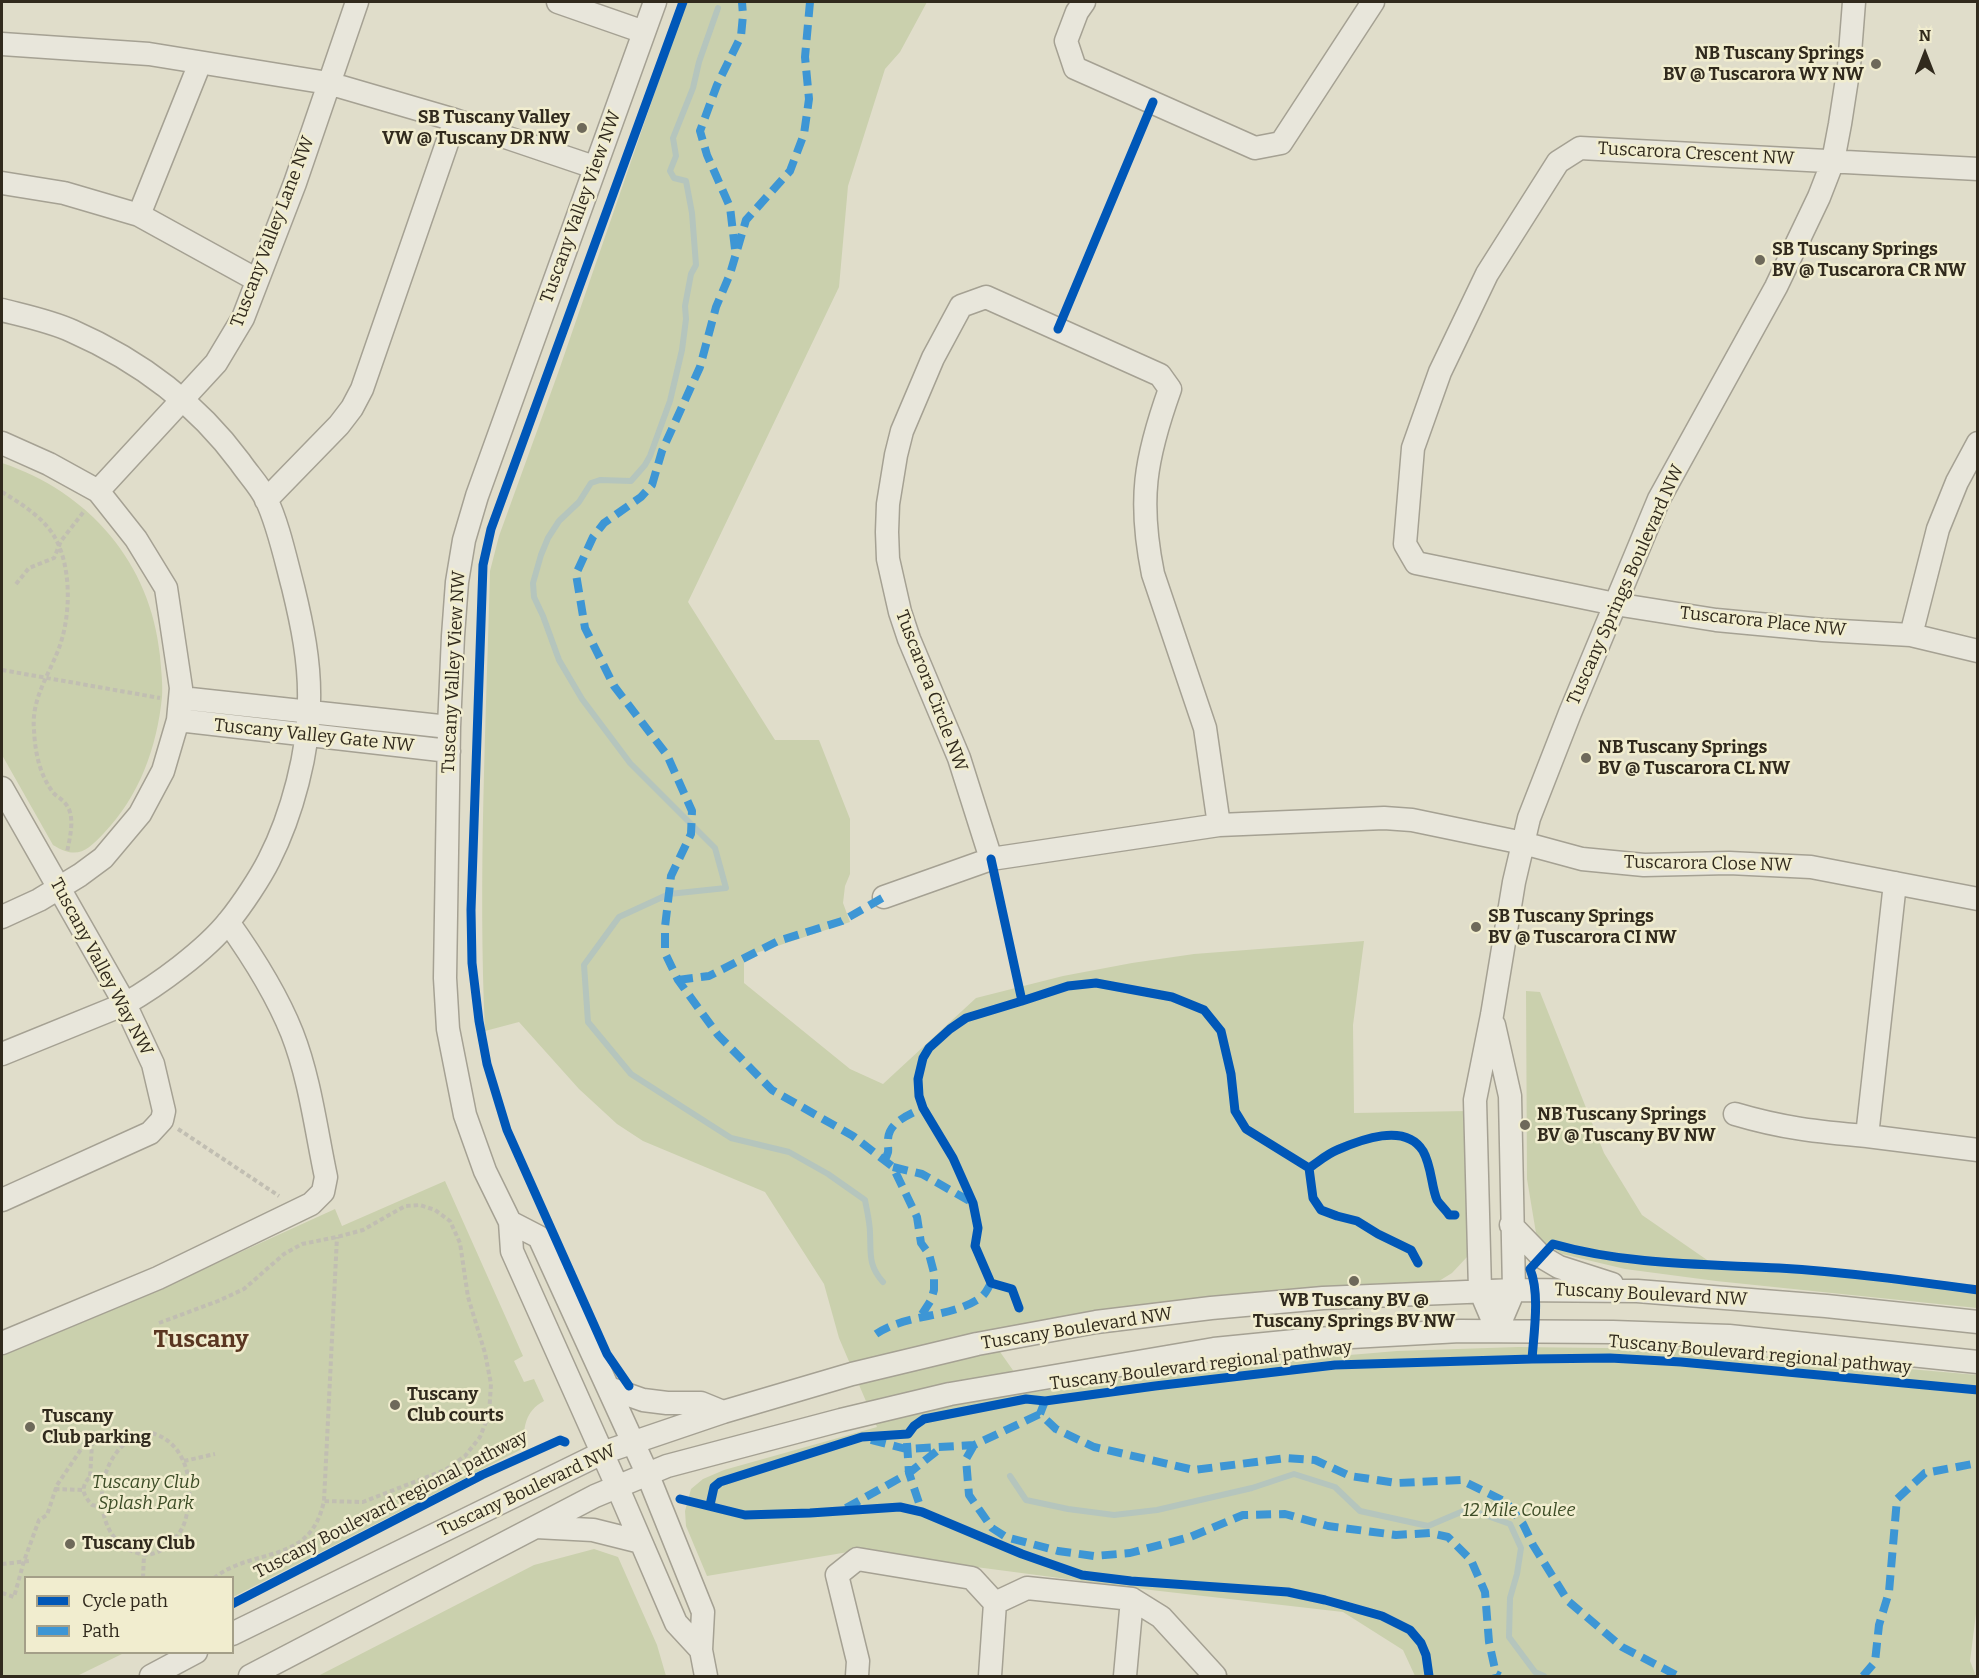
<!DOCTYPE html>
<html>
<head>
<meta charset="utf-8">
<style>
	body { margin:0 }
	#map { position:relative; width:1979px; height:1678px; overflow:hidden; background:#e0ddca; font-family:Bitter,serif }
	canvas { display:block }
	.frame { position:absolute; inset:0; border:3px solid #312a1d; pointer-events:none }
	.legend { position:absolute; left:24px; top:1576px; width:210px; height:78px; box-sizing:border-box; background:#f1edcf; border:2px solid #a49f88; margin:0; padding:8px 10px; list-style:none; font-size:18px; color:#312a1d }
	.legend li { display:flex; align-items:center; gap:12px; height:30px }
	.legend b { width:30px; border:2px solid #a49f88 }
	.north { position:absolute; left:1895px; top:24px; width:60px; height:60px; -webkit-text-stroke:4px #f1edcf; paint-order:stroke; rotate:0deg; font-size:16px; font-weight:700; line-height:24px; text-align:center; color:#312a1d }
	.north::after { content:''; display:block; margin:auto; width:21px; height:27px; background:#312a1d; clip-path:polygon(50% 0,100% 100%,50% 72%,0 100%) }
</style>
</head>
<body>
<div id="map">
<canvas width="1979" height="1678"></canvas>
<div class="frame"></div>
<ul class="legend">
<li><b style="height:8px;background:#0057b8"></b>Cycle path</li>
<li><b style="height:8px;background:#3d96d5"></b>Path</li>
</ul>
<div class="north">N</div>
</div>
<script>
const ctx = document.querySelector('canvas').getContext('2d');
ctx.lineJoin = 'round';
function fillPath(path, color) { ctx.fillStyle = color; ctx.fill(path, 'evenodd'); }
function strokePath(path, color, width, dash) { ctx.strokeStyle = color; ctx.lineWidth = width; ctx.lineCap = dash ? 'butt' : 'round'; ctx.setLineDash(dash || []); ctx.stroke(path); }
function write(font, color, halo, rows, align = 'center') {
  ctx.font = font + ' Bitter,serif'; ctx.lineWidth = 5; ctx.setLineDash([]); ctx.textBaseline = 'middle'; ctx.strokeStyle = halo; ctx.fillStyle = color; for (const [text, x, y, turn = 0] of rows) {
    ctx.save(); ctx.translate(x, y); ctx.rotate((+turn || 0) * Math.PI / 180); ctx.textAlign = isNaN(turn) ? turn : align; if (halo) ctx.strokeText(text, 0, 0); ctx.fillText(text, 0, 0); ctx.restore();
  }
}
fillPath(new Path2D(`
	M686 2H927L900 52 885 69 848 186 839 287 688 602 775 740H819L850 819V874L845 886 843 903 850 922 744 957V983L850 1069 883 1084 976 998 1063 976 1132 963 1194 954 1364 941 1353 1025 1354 1113 1468 1111 1471 1238 1467 1257 1452 1273 1439 1281 1351 1285 1247 1293 1139 1306 986 1332 1029 1393 1167 1372 1279 1361 1397 1351 1518 1347 1684 1349 1977 1375 1978 1598 1970 1661 1976 1676H1415L1403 1650 1343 1612 1151 1590 854 1551 707 1576 686 1526 685 1511 691 1489 703 1479 724 1470 877 1427 839 1338 824 1284 765 1192 643 1141 617 1124 579 1089 519 1022 485 1031C478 878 486 724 490 571L499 536 558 373Z
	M2 463C89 492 151 563 160 656 161 669 163 684 162 697 157 747 139 797 104 833 87 851 77 860 53 845L2 755Z
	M1526 991 1540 992 1604 1153 1642 1215 1710 1262 1767 1263 1977 1285V1308L1716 1281 1625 1269 1562 1254 1544 1243 1536 1233 1527 1179Z
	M445 1181 523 1356 514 1361 524 1382 534 1379 544 1401C525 1411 523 1428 524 1448L233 1597 232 1578H26V1652L124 1653 77 1676H2V1354L129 1303 335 1209 342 1226Z
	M594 1549 618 1557 657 1645 666 1676H318L534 1565Z`), '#cad0ad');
strokePath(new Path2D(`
	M718 8 699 62 693 88 673 138 676 156 670 171 674 178 686 181 692 213 696 265 691 274 685 306 686 319 682 350 670 401 650 456 645 465 631 481 600 480 591 483 579 502 559 521 548 538 541 555 533 583 534 597 543 616 559 660 582 699 630 763 715 848 726 888 669 894 619 917 584 965 588 1022 631 1074 731 1138 789 1152 828 1174 865 1200C867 1211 870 1223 870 1233 871 1254 868 1265 883 1282
	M1010 1476 1026 1500 1068 1509 1114 1515 1157 1510 1252 1488 1294 1474 1335 1487 1360 1511 1428 1526 1468 1509 1510 1524 1521 1548 1517 1574 1510 1598 1509 1637 1535 1672 1544 1676`), '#b5c5bd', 6);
const minor = new Path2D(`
	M558 2 644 32
	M655 2 477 496 464 540 457 582 453 636 449 727 445 978 448 1029 465 1115 485 1171 510 1222 512 1251 617 1486 676 1623 701 1650
	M1084 2 1077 12 1066 41 1075 68 1255 148 1281 143 1373 2
	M2 44 149 54 328 83 455 120 594 167
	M1978 169 1580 148 1558 162 1487 274 1440 372 1413 448 1405 544 1416 563 1615 604 1716 620 1823 630 1911 635 1978 651
	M2 183 64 193 139 215 257 280
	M139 215 200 63
	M2 310C25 316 50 321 72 331 138 360 197 404 240 462 248 474 260 486 266 499 278 523 286 561 293 587 302 624 310 662 309 701 309 751 292 815 269 860 260 878 242 905 229 921 205 951 158 985 125 1004L2 1054
	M2 443 49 464 98 491 136 539 166 588 181 688 178 720 163 771 140 814 103 858 80 875 39 900 2 917
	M98 491 216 363 243 318 295 183 357 2
	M266 500 339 425 352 408 362 389 455 120
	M1911 635 1938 529 1957 482 1978 443
	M181 698 449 727
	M178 720 449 751
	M2 788 125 1004 153 1064 164 1111 162 1120 150 1133 2 1200
	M1219 825 1384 818 1412 820 1523 843 1582 859 1644 865 1729 863 1811 867 1978 899
	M1895 883 1867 1136 1978 1150
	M884 897 991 859 1219 825 1205 728 1153 574C1138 500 1145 459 1170 389L1160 375 986 297 961 306 933 358 902 431 896 455 888 504 887 532 888 559 900 612 909 639 959 758 991 859
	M1494 1025 1510 1096 1514 1290 1497 1330
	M1735 1114C1782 1128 1818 1132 1867 1136
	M510 1222 539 1237 647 1473 703 1612 701 1650 706 1676
	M1511 1225 1542 1257 1559 1267 1612 1284
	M1497 1330 1480 1290 1475 1100 1492 1015 1514 882 1529 818 1570 713 1659 499 1776 287 1819 197 1833 161 1840 124 1849 66 1854 2
	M2 1343 158 1278 311 1204 323 1192 326 1177C316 1130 310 1079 292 1033 276 993 253 957 228 922
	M609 1388 643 1400 667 1403H701L723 1412
	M536 1527 593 1530 641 1542
	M1132 1599 1161 1617 1215 1676
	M232 1634 602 1453 723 1412 852 1374 977 1344 1096 1322 1211 1308 1323 1298 1514 1290 1637 1291 1826 1306 1978 1322
	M151 1676 196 1652
	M250 1676 595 1496 667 1466 841 1420 950 1394 1214 1349 1315 1339 1460 1331 1613 1332 1729 1336 1978 1362
	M857 1676 858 1661 837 1575 857 1559 972 1578 995 1603 1027 1588 1132 1599 1125 1676
	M990 1676 995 1603`);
strokePath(minor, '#a5a193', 25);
strokePath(new Path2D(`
	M2 492C20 503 43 517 54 536 72 566 71 616 59 648 49 675 31 699 34 730 35 751 39 773 52 791 55 796 61 798 65 803 76 815 70 837 67 852
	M16 584 29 568 54 558 61 541 85 510
	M2 670 160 698
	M178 1129 279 1196
	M1589 1253 1660 1263 1780 1268 1978 1290
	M159 1323 218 1301 244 1289 284 1254 302 1244 337 1237 363 1230 405 1206 420 1205 435 1210 450 1221 460 1243 468 1297 485 1353 491 1384 489 1414 480 1437 465 1456 445 1470 363 1502 324 1501
	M152 1433C189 1444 195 1488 185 1521 182 1532 175 1538 167 1546 160 1552 151 1556 141 1554 82 1541 93 1437 152 1433Z
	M184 1461 215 1454
	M55 1489 83 1490
	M103 1507 92 1505C84 1496 80 1489 88 1479L99 1474 104 1476
	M2 1564 29 1561
	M143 1578 144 1554
	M214 1578C255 1546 310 1566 324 1501L337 1237
	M2 1593 14 1597 24 1561 39 1520 47 1515 57 1485 88 1439 91 1440 92 1444 90 1478`), '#c1beb2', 4, [4.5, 3]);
strokePath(minor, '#e8e6db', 22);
strokePath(new Path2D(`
	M810 2 805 57 809 99 804 134 790 171 746 220 730 274 716 307 700 367 662 451 652 485 641 497 604 523 593 537 576 574 585 628 614 686 667 755 692 811 691 834 671 876 665 927V953L678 980 718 1035 772 1090 853 1136 893 1167 917 1217 921 1243 929 1254 934 1273V1290L931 1300 919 1319
	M735 249 730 207 707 155 700 131 717 85 741 36 743 15 742 2
	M678 980 709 976 778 941 842 921 884 897
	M884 1161C891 1149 887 1150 888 1139 889 1122 910 1114 923 1108
	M893 1167 922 1174 973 1203
	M876 1334C907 1313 949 1319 980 1298 985 1295 988 1288 991 1283
	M1045 1401 1040 1414 1056 1429 1094 1447 1194 1470 1286 1458 1315 1460 1350 1476 1397 1483 1461 1480 1506 1502 1523 1524 1533 1545 1568 1601 1622 1647 1678 1676
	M871 1440 906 1449 974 1445 1040 1414
	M907 1443 909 1473 922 1512
	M974 1445 966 1459 969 1495 992 1528 1006 1537 1058 1551 1094 1556 1130 1553 1190 1537 1243 1515 1285 1514 1328 1526 1396 1535 1430 1533 1448 1537 1471 1560 1485 1592 1489 1642 1496 1674 1500 1676
	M846 1508 909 1473 942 1447
	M1863 1676 1875 1662 1879 1625 1889 1592 1897 1499 1925 1473 1978 1463`), '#3d96d5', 8, [15, 8]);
strokePath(new Path2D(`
	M1058 329 1153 102
	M991 859 1022 1001 1068 986 1096 983 1172 997 1204 1010 1221 1031 1231 1074 1235 1111 1246 1129 1309 1168 1313 1198 1321 1210 1337 1216 1357 1221 1378 1234 1411 1250 1418 1263
	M1309 1168C1318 1162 1327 1154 1337 1150 1360 1140 1405 1122 1423 1151 1432 1167 1431 1186 1437 1200 1440 1205 1446 1210 1449 1215H1455
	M1019 1308 1012 1289 991 1283 975 1246 978 1228 973 1203 953 1158 923 1108 919 1096 918 1079 923 1058 929 1048 950 1029 966 1018 1022 1001
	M1532 1359C1534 1332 1540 1293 1530 1269L1553 1244C1627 1265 1702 1264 1779 1268 1845 1272 1912 1281 1978 1290
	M629 1386 607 1354 507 1130 487 1064 479 1021 472 963 471 910 483 565 491 529 683 2
	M680 1499 745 1515 810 1513 900 1507 922 1512 1022 1554 1082 1575 1131 1581 1288 1592 1325 1600 1382 1616 1410 1630 1421 1643 1426 1655 1429 1676
	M710 1505 714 1487 720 1482 862 1437 908 1434 914 1426 924 1419 1026 1399 1045 1401 1155 1386 1335 1365 1532 1359 1610 1358 1681 1362 1978 1390
	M232 1604 482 1475 560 1440 565 1442`), '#0057b8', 9);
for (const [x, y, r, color] of [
	[1876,64,6,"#6e695a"],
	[582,128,6,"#6e695a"],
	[1760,260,6,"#6e695a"],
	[1586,758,6,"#6e695a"],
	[1476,927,6,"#6e695a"],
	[1525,1125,6,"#6e695a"],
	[1354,1281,6,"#6e695a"],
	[395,1405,6,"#6e695a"],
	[30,1427,6,"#6e695a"],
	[70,1544,6,"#6e695a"]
]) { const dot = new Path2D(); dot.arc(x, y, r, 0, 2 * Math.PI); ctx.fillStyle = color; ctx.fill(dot); strokePath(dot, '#f1edcf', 2); }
write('bold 18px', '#312a1d', '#f1edcf', [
	["NB Tuscany Springs",1864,54,"right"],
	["BV @ Tuscarora WY NW",1864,75,"right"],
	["SB Tuscany Valley",570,118,"right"],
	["VW @ Tuscany DR NW",570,139,"right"],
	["SB Tuscany Springs",1772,250],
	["BV @ Tuscarora CR NW",1772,271],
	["NB Tuscany Springs",1598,748],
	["BV @ Tuscarora CL NW",1598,769],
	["SB Tuscany Springs",1488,917],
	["BV @ Tuscarora CI NW",1488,938],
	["NB Tuscany Springs",1537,1115],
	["BV @ Tuscany BV NW",1537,1136],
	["WB Tuscany BV @",1354,1301,"center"],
	["Tuscany Springs BV NW",1354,1322,"center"],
	["Tuscany",407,1395],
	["Club courts",407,1416],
	["Tuscany",42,1417],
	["Club parking",42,1438],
	["Tuscany Club",82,1544]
], 'left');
write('18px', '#312a1d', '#f1edcf', [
	["Tuscarora Crescent NW",1696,154,3],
	["Tuscany Valley View NW",581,207,-70],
	["Tuscany Valley Lane NW",273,232,-69],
	["Tuscany Springs Boulevard NW",1626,585,-66],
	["Tuscarora Place NW",1763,622,6],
	["Tuscany Valley View NW",454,672,-87],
	["Tuscarora Circle NW",931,691,69],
	["Tuscany Valley Gate NW",314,736,6],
	["Tuscarora Close NW",1708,864,1],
	["Tuscany Valley Way NW",101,967,62],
	["Tuscany Boulevard NW",1651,1295,3],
	["Tuscany Boulevard NW",1077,1329,-9],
	["Tuscany Boulevard regional pathway",1760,1355,5],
	["Tuscany Boulevard regional pathway",1201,1366,-7],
	["Tuscany Boulevard NW",527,1491,-25],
	["Tuscany Boulevard regional pathway",391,1505,-27]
]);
write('italic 18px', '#3c4c26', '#f1edcf', [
	["Tuscany Club",146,1483],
	["Splash Park",146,1504],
	["12 Mile Coulee",1519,1511]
]);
write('bold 24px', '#5a3621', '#f1edcf', [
	["Tuscany",201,1340]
]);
</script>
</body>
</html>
